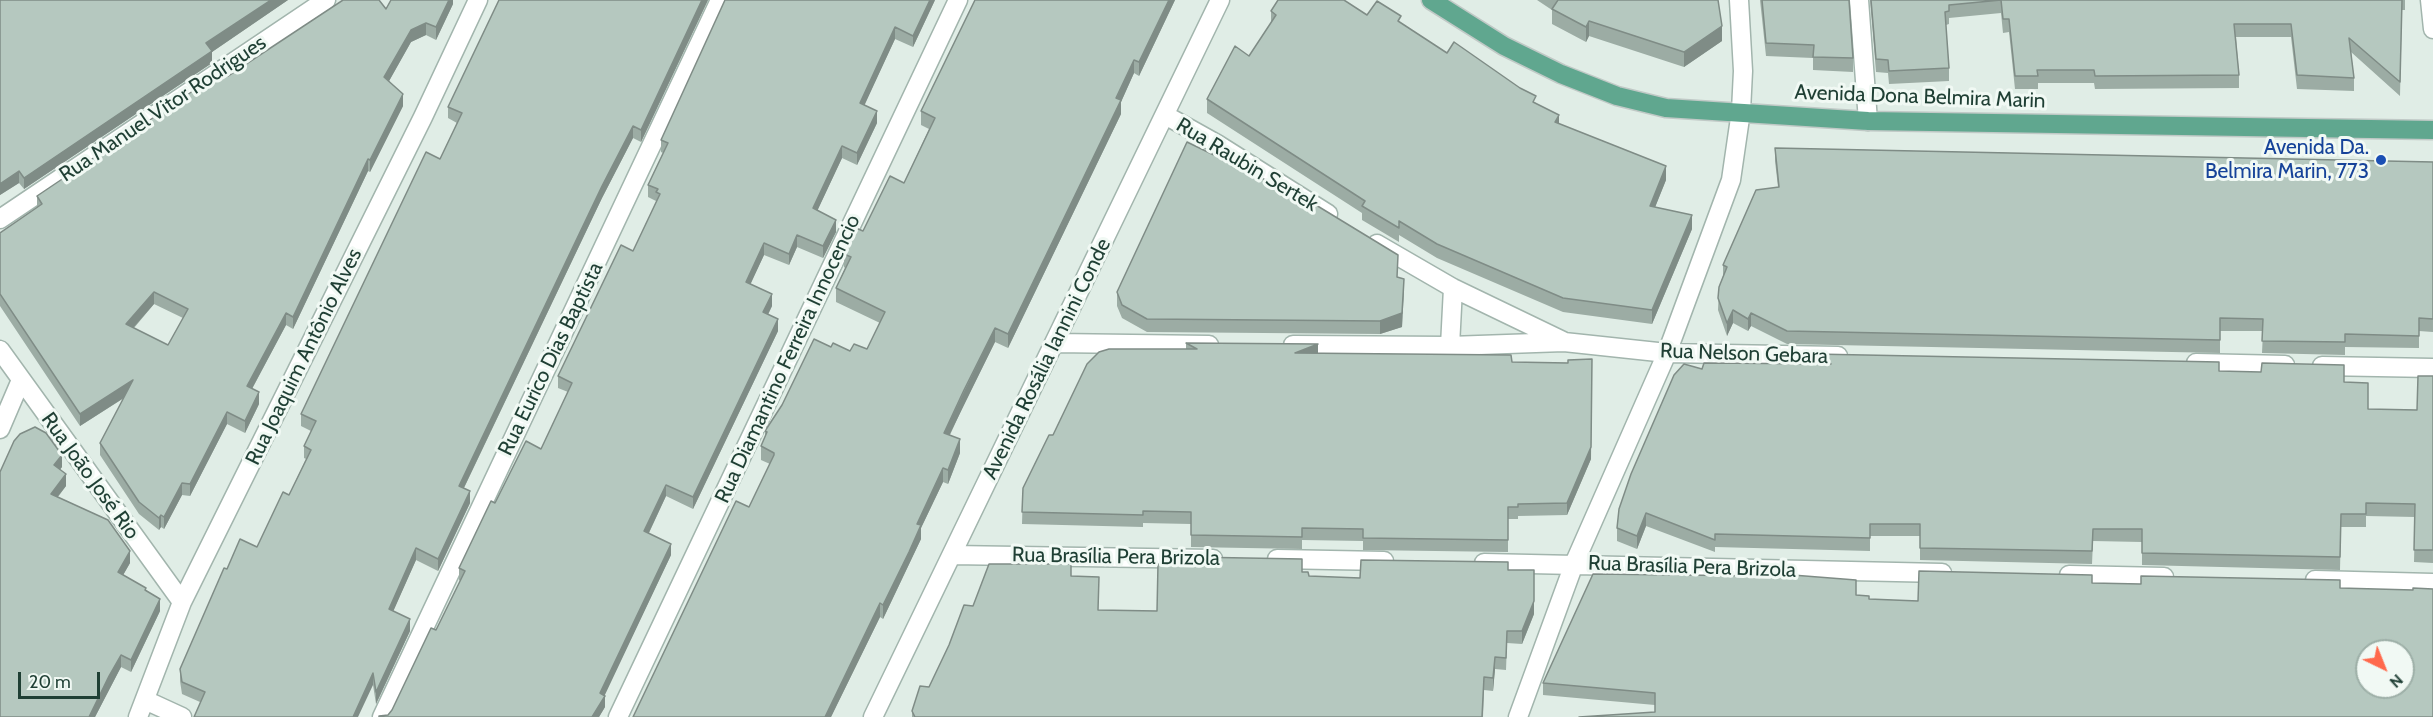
<!DOCTYPE html>
<html>
<head>
<meta charset="utf-8">
<style>
	body { margin:0 }
	#map { position:relative; width:2433px; height:717px; overflow:hidden; background:#e0ede6; font-family:Cabin,sans-serif }
	canvas { display:block }
	.north { position:absolute; left:2355px; top:639px; width:60px; height:60px; box-sizing:border-box; background:#f1f9f4; border:2px solid #9dafa7; border-radius:50%; rotate:137deg; font-size:16px; font-weight:700; line-height:24px; text-align:center; color:#1f3f34 }
	.north::after { content:''; display:block; margin:auto; width:21px; height:27px; background:#ff694c; clip-path:polygon(50% 0,100% 100%,50% 72%,0 100%) }
	.scale { position:absolute; left:18px; top:672px; width:82px; height:27px; box-sizing:border-box; border:3px solid #1f3f34; border-top:0; padding-left:8px; font-size:18px; line-height:21px; white-space:nowrap; color:#1f3f34; -webkit-text-stroke:4px #f1f9f4; paint-order:stroke }
</style>
</head>
<body>
<div id="map">
<canvas width="2433" height="717"></canvas>
<div class="north">N</div>
<div class="scale">20 m</div>
</div>
<script>
const ctx = document.querySelector('canvas').getContext('2d');
ctx.lineJoin = 'round';
function strokePath(path, color, width, dash) { ctx.strokeStyle = color; ctx.lineWidth = width; ctx.lineCap = dash ? 'butt' : 'round'; ctx.setLineDash(dash || []); ctx.stroke(path); }
function fillPath(path, color) { ctx.fillStyle = color; ctx.fill(path, 'evenodd'); }
function write(font, color, halo, rows, align = 'center') {
  ctx.font = font + ' Cabin,sans-serif'; ctx.lineWidth = 6; ctx.setLineDash([]); ctx.textBaseline = 'middle'; ctx.strokeStyle = halo; ctx.fillStyle = color; for (const [text, x, y, turn = 0] of rows) {
    ctx.save(); ctx.translate(x, y); ctx.rotate((+turn || 0) * Math.PI / 180); ctx.textAlign = isNaN(turn) ? turn : align; if (halo) ctx.strokeText(text, 0, 0); ctx.fillText(text, 0, 0); ctx.restore();
  }
}
const minor = new Path2D(`
	M1859 0 1868 121
	M2430 0 2433 29
	M1165 115 1217 144 1328 214
	M0 219 326 0
	M1377 244 1453 288 1563 341
	M1055 343 1209 345
	M1293 345 1450 346 1564 342 1667 353 1838 356
	M1450 346 1453 288
	M0 350 182 602
	M2196 363 2285 365
	M2322 366 2433 368
	M0 429 21 380
	M952 555 1213 559
	M1277 559 1384 561
	M1484 563 1942 573
	M2069 575 2164 577
	M2315 580 2433 583
	M145 700 182 717
	M138 717 182 602 423 117 478 0
	M382 717 720 0
	M618 717 958 0
	M873 717 1220 0
	M1518 717 1574 564 1667 353 1731 180 1741 111 1743 71 1739 0`);
const major = new Path2D(`
	M1431 0 1504 46 1561 74 1617 96 1666 108 1868 121 2433 130`);
strokePath(minor, '#a2b5ad', 21);
strokePath(major, '#c0c9c6', 21);
strokePath(minor, '#fff', 18);
strokePath(major, '#60a78f', 18);
fillPath(new Path2D(`
	M0 0H288L212 52V63L24 189 19 183 0 195Z
	M449 0H453V4L436 40 426 35 411 42 389 81 403 106 370 172 368 171 293 329 286 325 252 389 259 404 245 433 227 424 190 496 182 495 164 529 161 527 159 530 139 514 100 455V443L124 398 80 426 0 306V233L37 208V196L228 76 386 9ZM154 304 183 318 168 345 134 328Z
	M708 0 641 142 633 138 602 198 464 488 470 503 438 571 416 560 393 611 410 631 376 704 373 685 200 702 182 694 180 681V669L227 569 257 547 289 495 306 459 304 458V446L311 431 301 426V414L440 159 457 123 448 118V107Z
	M935 0 913 47 895 39 864 105 877 123 857 165 842 158 817 211 836 232 823 258 797 247 789 265 764 255 750 284 772 306 768 315 778 331 693 509 666 496 649 533 671 555 604 695 605 707 599 717H379L388 715 392 710 436 630 460 581 459 580V568L495 503 541 449 568 392 558 388V376L633 251 656 202V201L648 197V185L663 153 661 152V140Z
	M975 0H1175L1139 76 1134 73 1121 102V114L1008 348 995 342 964 404 950 435 960 453 948 484 943 482 921 528V539L883 619 880 617 831 717H633L749 507 770 464 761 460V446L765 437V431L831 347 850 351 867 349 880 323 836 302V288L845 268 844 267V254L904 183 929 129 921 125V111Z
	M1537 0H1718L1722 41 1684 67 1589 36 1586 42 1552 24V10Z
	M1760 0H1849L1853 58V72L1813 70V58L1766 56Z
	M1870 0H2405V10H2402L2400 96 2351 52 2354 78V91L2297 89 2291 37H2236L2239 75V88L2095 89 2094 83H2038V89H2015L2009 32 2003 33 2001 13 1949 18V24L1946 25 1949 68V81L1889 84 1888 73 1876 72Z
	M1271 11 1367 15 1401 23 1447 53 1536 103 1559 124 1666 180 1655 207 1692 229 1652 324 1563 312 1437 258 1399 235V242L1362 220V213L1207 113V99L1249 56 1271 23Z
	M1775 148 2433 162V332L2419 331V348L2345 347V355L2262 353 2263 331H2220V353L1787 344 1751 326 1748 331 1733 323 1727 336 1718 310 1719 287 1723 276V265L1778 187 1775 161Z
	M1397 277 1404 292 1402 327 1380 334 1147 332 1122 318 1117 306V292Z
	M1186 343 1318 353 1512 362 1591 459 1567 515 1518 516V519H1508V552L1363 550V541L1302 540V549L1191 547V524L1143 523V527L1022 524 1023 488 1053 435 1186 349Z
	M1814 354 2219 371 2344 382 2368 409 2417 410 2433 376V563L2414 562 2415 517 2366 516V527H2341L2340 570 2142 565V542L2093 541 2092 564 1920 560V536H1870V551L1715 547V552L1646 526 1637 549 1617 541V528L1702 369 1814 363Z
	M20 434 62 467 60 469 66 486 58 497 130 563 123 575 146 591 160 611 131 672 121 667 95 717H0Z
	M1508 570 1534 614 1522 644 1507 643 1506 670 1495 669 1493 691 1484 690 1483 717H912V711L929 687 973 606 1071 576 1098 610 1157 611 1302 572 1309 576 1360 578Z
	M2092 583 2413 590 2433 589 1655 712V705L1543 695V683L1856 595 1869 599 1918 601Z`), '#9caca4');
fillPath(new Path2D(`
	M271 0H288L212 52V63L24 189V178L206 43Z
	M449 0H453V4L436 40V27Z
	M702 0H708L641 142V130Z
	M930 0H935L913 47V36Z
	M1169 0H1175L1139 76V62Z
	M1589 21V36L1586 42V27Z
	M426 23V35L411 42 384 90V77L411 30Z
	M1722 26V41L1684 67V52Z
	M895 27V39L860 115V103Z
	M1134 60V73L1121 102V114L1008 348V334Z
	M403 94V106L370 172V160Z
	M877 111V123L857 165V153Z
	M1559 115V129L1555 122Z
	M633 126V138L602 198 459 498V486L602 186Z
	M842 146V158L813 220V208Z
	M368 159V171L293 329V317Z
	M1666 166V180L1650 220V206Z
	M19 171V183L0 195V184Z
	M1692 215V229L1652 324V310Z
	M836 220V232L823 258V246Z
	M797 235V247L789 265V254Z
	M764 243V255L746 294V282Z
	M1404 279 1402 327 1380 334V321Z
	M154 292V304L126 336V324Z
	M772 294V306L763 324V312Z
	M1733 310V323L1727 336V323Z
	M286 313V325L247 398V386Z
	M1751 313V326L1748 331V319Z
	M778 319V331L693 509V497Z
	M995 328V342L944 446V433Z
	M1318 344V356L1295 353Z
	M1592 359 1591 459 1567 515V503Z
	M133 380V392L80 426V414Z
	M259 392V404L245 433V421Z
	M227 412V424L190 496V484Z
	M960 439V453L948 484V470Z
	M62 455V467L54 477V465Z
	M943 468V482L921 528V539L883 619V605L917 524Z
	M66 474V486L51 505V494Z
	M182 483V495L164 529V517Z
	M666 485V496L644 543V531Z
	M470 491V503L438 571V559Z
	M1646 513V526L1637 549V536Z
	M161 515V527L159 530V518Z
	M671 544V555L603 699 605 696V707L599 717H592L600 693Z
	M416 548V560L389 621V609Z
	M130 551V563L118 584V572Z
	M160 599V611L131 672V660Z
	M1534 601V614L1522 644V631Z
	M880 603V617L831 717H825Z
	M410 619V631L376 704V692Z
	M121 655V667L95 717H89L109 676Z
	M1495 657V669L1493 691V678Z
	M373 673V685L358 717H353Z`), '#7f8c86');
const building = new Path2D(`
	M0 0H271L206 43 212 51 24 178 19 171 0 184Z
	M343 0H379L386 9 391 0H449L436 27 426 23 411 30 384 77 403 94 370 160 368 159 293 317 286 313 247 386 259 392 245 421 227 412 190 484 182 483 164 517 161 515 159 518 139 502 100 443 133 380 80 414 0 294V233L42 204 37 196 224 70 228 76ZM154 292 188 309 168 345 126 324Z
	M499 0H702L641 130 633 126 602 186 459 486 470 491 438 559 416 548 389 609 410 619 376 692 373 673 353 717H194L205 692 182 682 180 669 224 568 227 569 240 539 257 547 283 492 289 495 311 450 304 446 316 421 301 414 426 152 440 159 462 113 448 107Z
	M725 0H930L913 36 895 27 860 103 877 111 857 153 842 146 813 208 836 220 823 246 797 235 789 254 764 243 746 282 772 294 763 312 778 319 693 497 666 485 644 531 671 544 600 693 605 696 592 717H379V716L388 715 392 710 431 628 436 630 465 571 459 568 491 501 495 503 526 441 541 449 572 383 558 376 621 245 633 251 660 194 656 192 658 189 648 185 668 143 661 140Z
	M975 0H1169L1139 62 1134 60 1116 98 1121 100 1008 334 995 328 964 390 944 433 960 439 948 470 943 468 917 524 921 525 909 552 883 605 880 603 825 717H633L736 501 749 507 774 455V453L761 446 767 432 765 431 782 405 814 339 831 347 833 343 850 351 854 344 867 349 885 312 836 288 851 257 844 254 856 228 863 231 890 176 904 183 935 118 921 111Z
	M1278 0H1344L1367 15 1377 1 1401 16 1398 21 1447 53 1454 42 1520 88 1536 96 1533 102 1559 115 1555 122 1666 166 1650 206 1692 215 1652 310 1563 298 1437 244 1399 221V228L1362 206 1365 201 1207 99 1235 46 1249 56 1276 15 1271 11Z
	M1558 0H1718L1722 26 1684 52 1589 21 1586 27 1552 9Z
	M1762 0H1849L1853 58 1813 57 1814 45 1766 43Z
	M1871 0H2402L2400 82 2349 38 2354 78 2297 75 2291 24H2234L2239 75 2095 76 2094 70H2037L2038 76H2015L2009 19H2003L2001 0 1949 5V11L1945 12 1949 68 1889 71 1888 60 1876 59Z
	M1187 142 1311 202 1398 255 1397 277 1404 279 1402 313 1380 321 1147 319 1122 305 1117 292Z
	M1775 148 2433 162V319L2419 318V336L2345 334V342L2262 341 2263 319 2220 318V340L1787 331 1751 313 1748 319 1733 310 1727 323 1718 298 1719 287 1727 267 1723 265 1756 190 1779 187Z
	M1186 343 1318 344 1295 353 1511 355 1512 362 1568 363V360L1592 359 1591 447 1567 503 1518 504V507H1508V540L1363 538V529L1302 528V537L1191 535V512L1143 511V515L1022 512 1023 488 1049 435H1053L1087 364 1099 352 1109 349H1197Z
	M1814 354 2219 362V371L2261 372 2262 363 2344 365V382L2368 383V409L2417 410 2418 376H2433V550H2414L2415 504 2366 503V514H2341L2340 557 2142 553V529H2093L2092 551 1920 548V524H1870V538L1715 534V540L1646 513 1637 536 1617 528 1619 509 1631 474 1674 375 1684 364 1702 369 1704 363 1831 364Z
	M35 427 46 433 62 455 54 465 66 474 51 494 108 520 130 551 118 572 146 588 145 590 160 599 131 660 121 655 109 676 89 717H0V472L14 441 20 434Z
	M1191 557 1302 559V572H1308L1309 576 1360 578 1361 560 1508 562V570H1534V601L1522 631H1507L1506 658 1495 657 1493 678 1484 677 1482 717H915L912 711 920 686 929 687 949 645 964 605 973 606 989 564H1071V576L1099 577 1098 610 1157 611 1158 564H1191Z
	M1919 571 2092 575V583L2141 584V576L2340 580V588L2413 590V588L2433 589V717H1579L1655 712V693L1543 683 1593 574 1766 576 1767 573 1856 580V595L1869 596V599L1918 601ZM2367 651H2403V687H2367Z`);
fillPath(building, '#b5c8bf');
strokePath(building, '#7f8c86', 1.5);
for (const [x, y, r, color] of [
	[2381,160,6,"#1a4fb4"]
]) { const dot = new Path2D(); dot.arc(x, y, r, 0, 2 * Math.PI); ctx.fillStyle = color; ctx.fill(dot); strokePath(dot, '#f1f9f4', 2); }
write('21px', '#1f3f34', '#f1f9f4', [
	["Avenida Dona Belmira Marin",1920,97,2],
	["Rua Manuel Vitor Rodrigues",163,109,-34],
	["Rua Raubin Sertek",1247,165,31],
	["Rua Nelson Gebara",1744,354,2],
	["Rua Joaquim Antônio Alves",304,357,-64],
	["Rua Eurico Dias Baptista",551,359,-64],
	["Rua Diamantino Ferreira Innocencio",788,359,-65],
	["Avenida Rosália Iannini Conde",1047,359,-64],
	["Rua João José Rio",90,476,54],
	["Rua Brasília Pera Brizola",1116,557,1],
	["Rua Brasília Pera Brizola",1692,567,2]
]);
write('21px', '#164399', '#f1f9f4', [
	["Avenida Da.",2369,148],
	["Belmira Marin, 773",2369,172]
], 'right');
</script>
</body>
</html>
